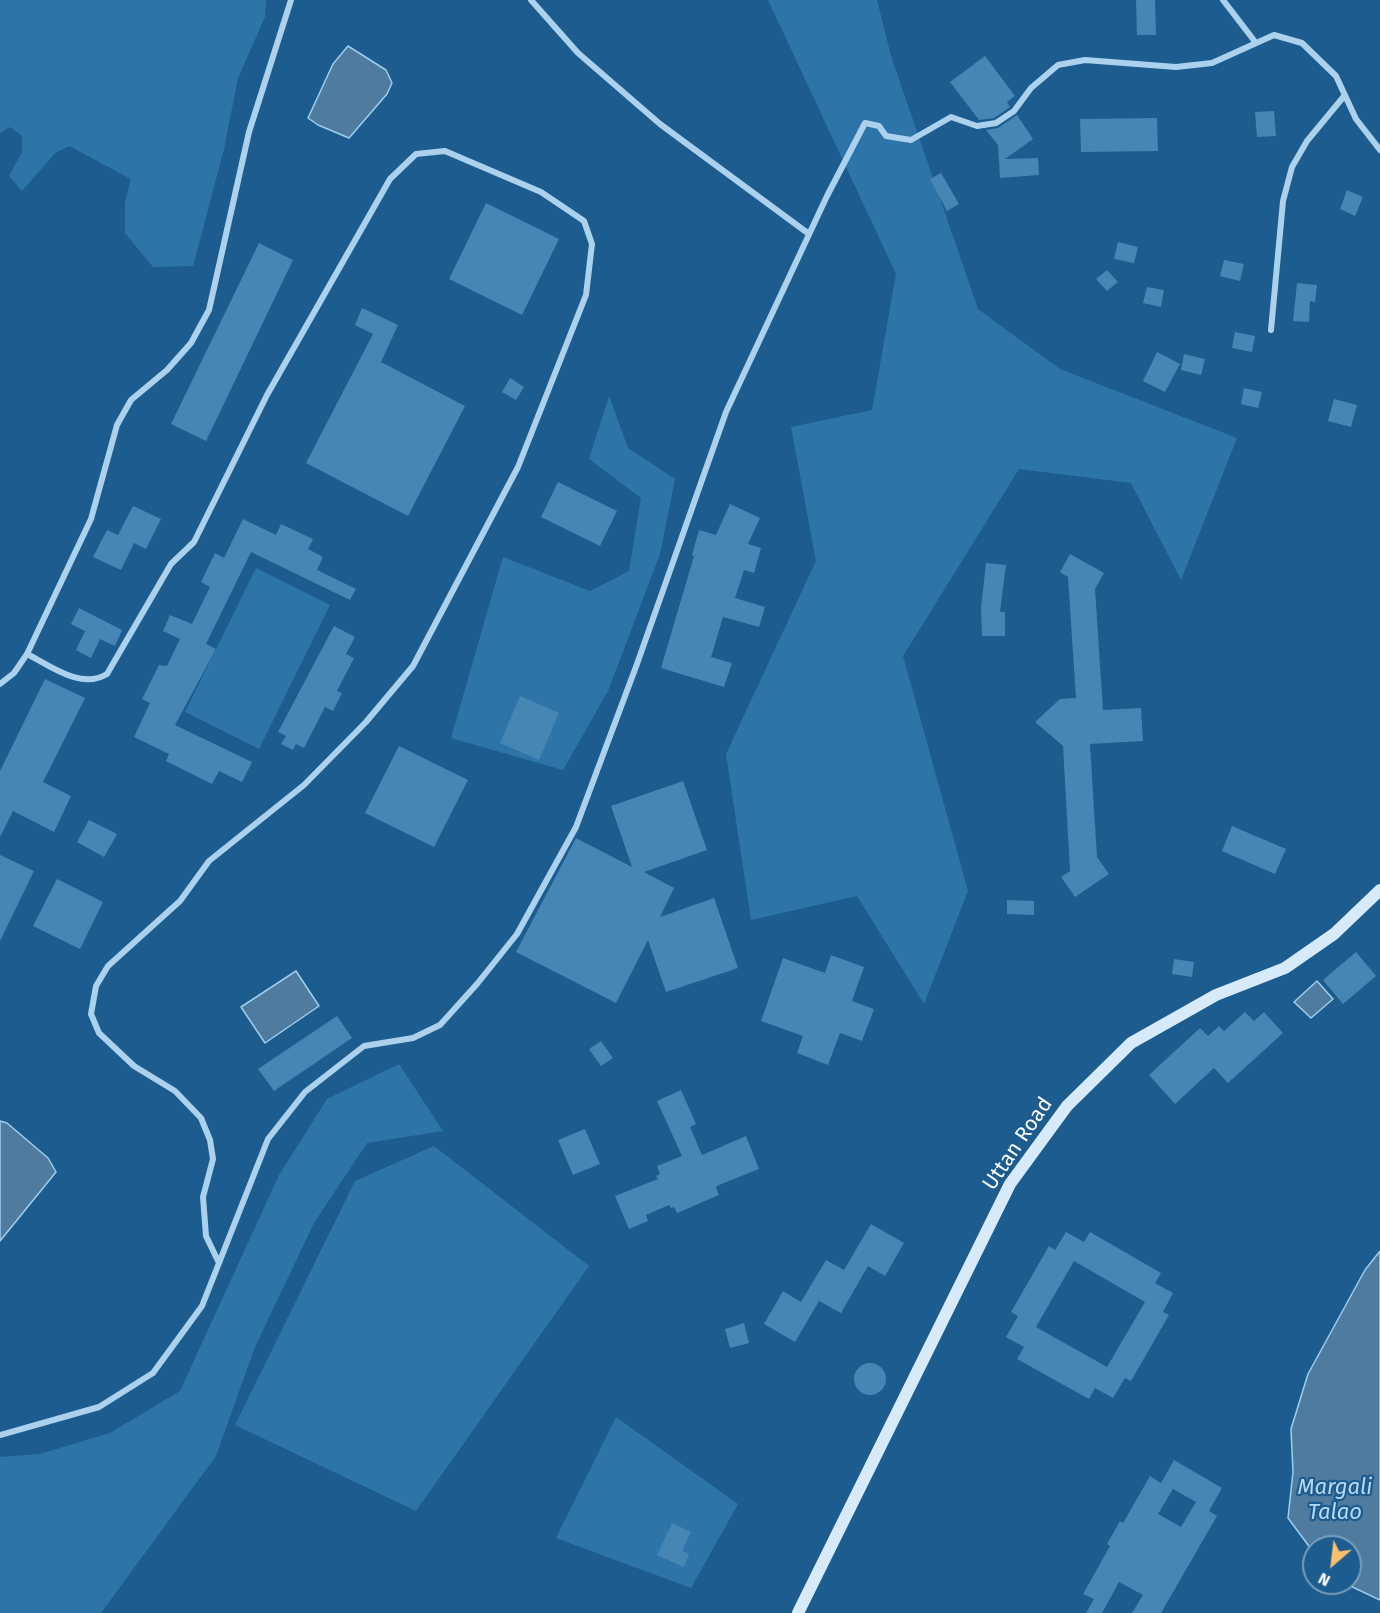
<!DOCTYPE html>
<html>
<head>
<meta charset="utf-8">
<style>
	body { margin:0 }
	#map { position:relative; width:1380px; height:1613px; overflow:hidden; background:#1d5c8e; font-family:"Fira Sans",sans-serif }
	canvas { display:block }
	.north { position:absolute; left:1302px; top:1535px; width:60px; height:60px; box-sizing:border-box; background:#1d5c8e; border:2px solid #779dbb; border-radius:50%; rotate:208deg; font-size:16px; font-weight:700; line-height:24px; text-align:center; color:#fff }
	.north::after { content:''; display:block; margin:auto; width:21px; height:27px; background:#fdbf69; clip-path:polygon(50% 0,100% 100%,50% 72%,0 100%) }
</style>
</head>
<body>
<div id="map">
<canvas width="1380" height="1613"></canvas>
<div class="north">N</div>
</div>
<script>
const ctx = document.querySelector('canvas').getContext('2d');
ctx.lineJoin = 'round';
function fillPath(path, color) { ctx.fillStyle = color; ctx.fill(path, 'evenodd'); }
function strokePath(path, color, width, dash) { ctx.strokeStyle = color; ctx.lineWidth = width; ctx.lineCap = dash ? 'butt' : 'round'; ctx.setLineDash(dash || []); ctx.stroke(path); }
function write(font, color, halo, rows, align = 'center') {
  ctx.font = font + ' "Fira Sans",sans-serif'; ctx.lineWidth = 4.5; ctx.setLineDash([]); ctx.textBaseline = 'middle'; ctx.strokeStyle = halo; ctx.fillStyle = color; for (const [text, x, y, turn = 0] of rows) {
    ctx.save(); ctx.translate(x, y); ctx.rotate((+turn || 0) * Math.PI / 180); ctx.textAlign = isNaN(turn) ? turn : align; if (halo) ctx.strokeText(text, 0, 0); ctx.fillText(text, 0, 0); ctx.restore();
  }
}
fillPath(new Path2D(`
	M0 0H266L265 17 238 78 224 149 193 266 153 267 125 233V202L131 179 69 146 55 153 22 191 9 176 22 152V136L10 127 0 133Z
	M768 0H877L891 56 978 309 1060 369 1237 438 1181 580 1131 483 1019 469 903 656 968 891 924 1004 857 896 751 920 726 754 816 561 791 427 872 410 896 274Z
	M609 396 628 448 675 479 660 554 608 691 563 770 451 738 503 557 590 591 629 571 641 498 589 459Z
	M256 568 330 605 259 749 185 712Z
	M399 1064 443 1131 367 1143 314 1223 255 1347 216 1456 101 1613H0V1457L40 1454 110 1433 180 1391 279 1175 327 1099Z
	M434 1146 589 1266 416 1511 235 1425 355 1181Z
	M616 1417 738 1504 691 1588 556 1538Z`), '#2d75a9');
const water = new Path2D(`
	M348 46 386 70 392 83 387 94 349 138 318 125 308 118 333 64Z
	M296 971 319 1006 265 1043 241 1007Z
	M1317 981 1333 999 1311 1018 1294 1002Z
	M0 1121 7 1123 48 1158 56 1172 0 1241Z
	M1380 1251V1600L1344 1583H1350V1547H1314V1553L1288 1518 1293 1472 1291 1429 1308 1374 1365 1270Z`);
fillPath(water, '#4f7b9e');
strokePath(water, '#9eceef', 1.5);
fillPath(new Path2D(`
	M1136 0H1155L1156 35H1137Z
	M985 56 1015 96 1007 102 1010 107 994 118 979 120 950 82Z
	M1274 111 1276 136 1257 137 1255 112Z
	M1017 115 1033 139 1005 159 1038 158 1039 175 1000 178 998 145 986 130 998 128Z
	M1157 118 1158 151 1081 152 1080 119Z
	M941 173 959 204 947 211 930 179Z
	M1347 190 1363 197 1355 216 1340 209Z
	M486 203 559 239 522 315 449 279Z
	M1118 242 1138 247 1134 263 1114 259Z
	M259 243 293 260 206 441 171 424Z
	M1224 260 1244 264 1240 281 1220 276Z
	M1107 270 1118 282 1107 291 1096 279Z
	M1297 283 1317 285 1315 302 1310 301 1309 322 1293 321Z
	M1147 287 1164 290 1161 307 1143 303Z
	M362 308 398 325 381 362 465 406 408 516 306 463 373 334 355 325Z
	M1235 332 1255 336 1252 352 1232 348Z
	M1157 352 1180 364 1165 392 1143 381Z
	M1184 354 1205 359 1201 375 1181 370Z
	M510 378 524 387 516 400 502 392Z
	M1244 388 1262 392 1258 408 1241 404Z
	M1334 399 1357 405 1351 427 1328 421Z
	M558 482 617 511 600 546 541 517Z
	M730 504 760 518 748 544 761 548 754 573 744 570 735 598 765 607 759 627 723 617 711 657 732 663 724 687 661 668 694 556 692 555 699 530 716 535Z
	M133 506 161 519 146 549 134 543 121 570 93 557 107 530 118 535Z
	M243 519 276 535 281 524 313 539 308 549 323 557 317 570 356 589 350 600 251 552 206 644 216 649 175 725 252 762 242 782 219 771 212 784 166 761 169 754 134 737 150 703 142 699 159 665 167 666 180 639 163 631 170 615 192 624 210 587 201 582 215 553 224 558Z
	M1070 554 1104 573 1095 589 1103 710 1141 708 1143 741 1090 744 1097 857 1109 874 1075 897 1061 877 1070 871 1063 746 1035 722 1060 699 1076 698 1068 577 1060 572Z
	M986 563 1006 565 1000 612H1005V636H982L981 608Z
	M79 608 122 630 115 646 100 639 91 658 76 650 85 631 71 624Z
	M334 626 355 637 346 654 354 658 337 691 342 693 333 711 325 707 304 748 296 744 293 750 281 744 286 736 278 732Z
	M45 679 85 698 43 782 71 796 54 832 13 811 0 837V771Z
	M520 696 559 713 539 760 500 743Z
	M399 746 468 780 434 847 365 813Z
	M683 781 707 850 644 872 674 888 660 917 714 898 738 968 666 992 648 940 616 1003 516 952 576 838 632 867 611 806Z
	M89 820 117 834 104 857 77 842Z
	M1232 826 1286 849 1275 874 1222 851Z
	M0 855 34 871 0 941Z
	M57 879 103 902 80 949 33 926Z
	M1007 900 1034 901V915L1007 914Z
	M1356 952 1376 976 1343 1004 1323 980Z
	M831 955 864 967 852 1001 874 1009 862 1041 840 1033 828 1065 797 1053 803 1036 761 1021 783 958 825 973Z
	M1174 959 1194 962 1192 977 1172 974Z
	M1245 1012 1254 1021 1264 1012 1283 1033 1228 1083 1214 1068 1175 1104 1149 1075 1200 1028 1208 1036 1219 1026 1224 1031Z
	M337 1016 352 1038 274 1091 258 1069Z
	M601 1041 613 1058 601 1066 589 1049Z
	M681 1090 696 1124 690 1127 702 1155 746 1136 759 1169 719 1185 716 1187 719 1195 677 1213 674 1207 671 1208 669 1205 646 1215 648 1221 629 1229 615 1196 658 1179 656 1176 660 1174 657 1166 682 1156 657 1101Z
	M585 1129 600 1164 573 1175 558 1140Z
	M871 1224 904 1243 885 1276 868 1266 841 1313 819 1301 795 1342 764 1324 783 1291 801 1302 826 1260 844 1270Z
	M1066 1232 1084 1242 1090 1232 1161 1273 1155 1283 1173 1293 1163 1312 1169 1315 1131 1381 1125 1378 1113 1398 1095 1388 1089 1399 1017 1359 1024 1347 1006 1337 1018 1316 1011 1312 1049 1246 1055 1250ZM1074 1261 1145 1302 1107 1367 1036 1327Z
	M744 1323 749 1343 730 1348 725 1329Z
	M854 1379a16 16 0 1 1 32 0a16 16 0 1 1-32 0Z
	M1174 1460 1222 1488 1209 1511 1217 1516 1161 1613H1132L1143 1595 1119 1582 1102 1613H1086L1094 1599 1083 1594 1110 1546 1107 1544 1120 1521 1123 1523 1150 1476 1161 1483ZM1173 1489 1196 1502 1181 1527 1158 1514Z
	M672 1523 691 1532 682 1551 689 1554 684 1567 657 1555Z`), '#4586b5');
strokePath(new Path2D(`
	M531 0 578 53 660 124 809 234
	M1223 0 1256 43
	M1271 330 1283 201 1292 167 1307 141 1345 95
	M27 654C51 666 81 690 107 674L171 564 194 542 267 395 390 179 416 154 445 151 541 192 584 221 592 244 586 295 518 467 413 666 366 722 304 785 209 861 180 901 108 966 96 986 91 1014 99 1033 134 1066 175 1091 201 1118 210 1140 213 1159 203 1197 206 1236 219 1263
	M0 684 14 673 27 654 91 519 117 425 131 400 167 370 191 343 209 310 249 132 291 0
	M0 1435 99 1407 153 1373 202 1306 268 1139 305 1092 364 1046 413 1038 440 1025 477 984 517 934 576 827 637 664 726 412 827 196 865 123 879 126 886 136 911 140 951 117 977 126 996 123 1014 111 1031 88 1058 65 1085 60 1176 67 1212 63 1274 35 1302 43 1336 76 1356 119 1380 150`), '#abd1ed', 6);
strokePath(new Path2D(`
	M798 1613 1010 1184 1067 1106 1131 1043 1216 995 1285 968 1334 934 1380 890`), '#d7eafa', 12);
write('21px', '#fff', '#1d5c8e', [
	["Uttan Road",1018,1144,-56]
]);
write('italic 22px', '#b7daf4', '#1d5c8e', [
	["Margali",1335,1488],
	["Talao",1335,1513]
]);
</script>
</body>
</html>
